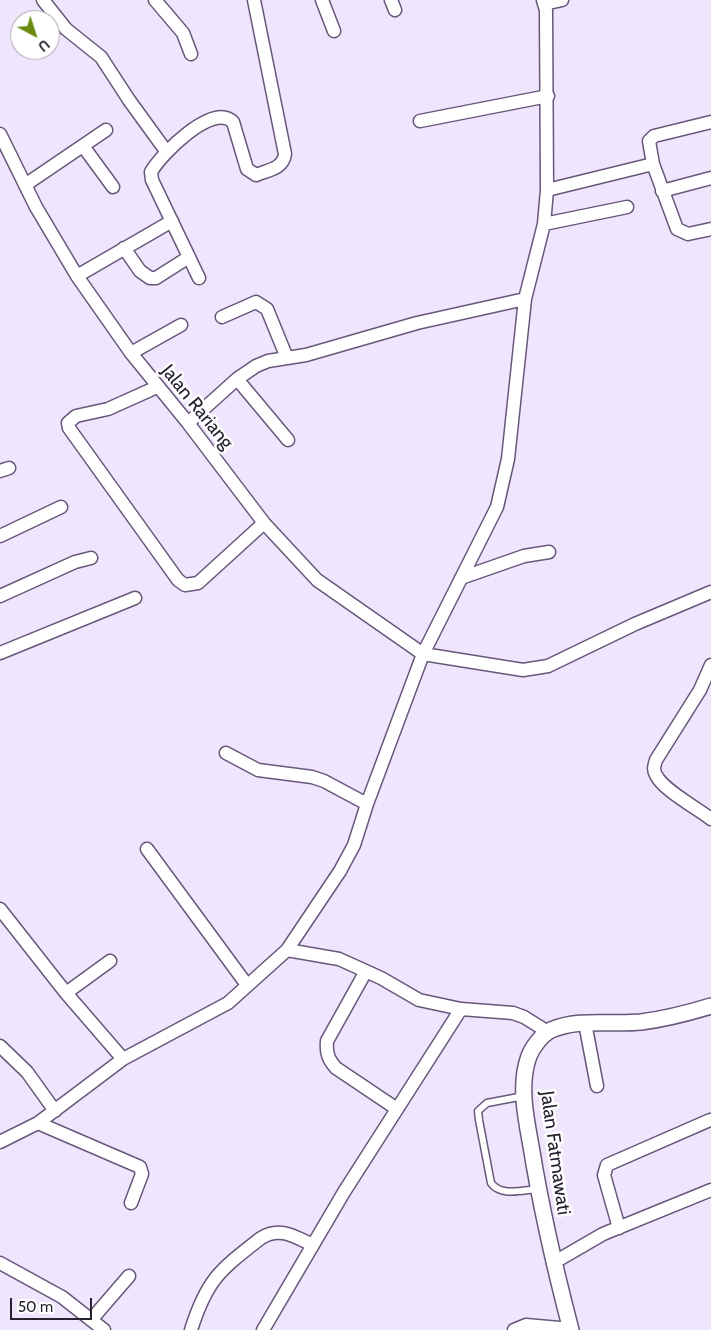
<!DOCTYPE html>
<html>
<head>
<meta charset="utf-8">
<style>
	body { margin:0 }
	#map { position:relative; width:711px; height:1330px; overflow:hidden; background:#efe5fd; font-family:Cabin,sans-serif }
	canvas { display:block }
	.north { position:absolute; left:10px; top:10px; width:50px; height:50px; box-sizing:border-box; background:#fff; border:1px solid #a9a6ac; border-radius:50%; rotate:140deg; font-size:14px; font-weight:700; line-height:20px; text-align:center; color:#27202f }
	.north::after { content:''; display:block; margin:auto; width:18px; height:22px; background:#6a8b0f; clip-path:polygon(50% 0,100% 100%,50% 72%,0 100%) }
	.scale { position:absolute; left:10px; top:1298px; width:82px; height:22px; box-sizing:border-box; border:2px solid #27202f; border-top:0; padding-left:6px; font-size:15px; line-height:18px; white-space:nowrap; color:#27202f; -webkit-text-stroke:4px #fff; paint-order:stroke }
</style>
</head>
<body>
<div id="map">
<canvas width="711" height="1330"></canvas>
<div class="north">U</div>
<div class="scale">50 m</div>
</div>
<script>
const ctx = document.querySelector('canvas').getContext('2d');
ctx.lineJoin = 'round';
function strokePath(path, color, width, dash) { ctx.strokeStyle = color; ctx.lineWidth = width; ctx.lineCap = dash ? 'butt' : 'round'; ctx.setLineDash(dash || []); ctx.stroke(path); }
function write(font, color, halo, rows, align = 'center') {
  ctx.font = font + ' Cabin,sans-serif'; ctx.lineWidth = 5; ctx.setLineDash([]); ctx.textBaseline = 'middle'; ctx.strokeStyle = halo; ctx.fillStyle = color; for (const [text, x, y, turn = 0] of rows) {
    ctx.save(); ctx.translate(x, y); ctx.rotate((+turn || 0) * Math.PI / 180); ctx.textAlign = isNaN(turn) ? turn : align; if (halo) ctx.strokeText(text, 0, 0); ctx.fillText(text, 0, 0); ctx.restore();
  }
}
const service = new Path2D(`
	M524 1096 487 1103 478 1111 479 1120 491 1183C501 1197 523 1190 538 1189`);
const minor = new Path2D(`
	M43 0 66 29 101 57 129 100 166 151
	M155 0 183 33 191 54
	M322 0 334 31
	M391 0 395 10
	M544 4 562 0
	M420 121 548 96
	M711 122 654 136 649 141 653 164 677 229 688 234 711 229
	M0 134 36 207 77 276 131 353 188 423 264 523 317 580 423 654 523 670 548 666 635 624 711 592
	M83 146 113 187
	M25 185 106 130
	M547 190 653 164
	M662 191 711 178
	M544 224 627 207
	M124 248 140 271 150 278H156L189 257
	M77 276 172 221
	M199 278 152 180 151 172C161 154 213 102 233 122L247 169 256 175C268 170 283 169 285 154L254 0
	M222 317 256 302 267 309 287 358
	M131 353 181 325
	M237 379 288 440
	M157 387 108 409 76 416 68 423 69 428 178 580 185 585 198 583 264 523
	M188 423 237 379 256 366 268 361 306 355 417 323 525 299
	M0 471 9 468
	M0 536 61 507
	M461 578 524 556 549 552
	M0 596 75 562 91 558
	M0 653 135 598
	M711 665 700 690 656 760C654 766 653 770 656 775 663 790 697 808 711 819
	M226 753 258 770 312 777 324 781 367 804
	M147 849 247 985
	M0 909 66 993 123 1059
	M287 950 339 959 381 978 419 1000 461 1009 513 1013 524 1017 548 1032
	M366 971 327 1041C326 1053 328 1059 336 1068L397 1109
	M66 993 110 961
	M585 1023 597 1086
	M0 1046 27 1072 55 1111
	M38 1123 140 1167 142 1174 131 1203
	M0 1142 38 1123 123 1059 228 1003 287 950 340 871 354 845 367 804 423 654 497 507 508 459 525 299 544 224 547 190 546 10 543 0
	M619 1228 604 1175 607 1165 710 1120
	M0 1263 62 1297 104 1330
	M553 1263 603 1234 711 1190
	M91 1320 129 1276
	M191 1330C207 1279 220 1270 261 1238 280 1226 295 1237 313 1245
	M263 1330 344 1192 461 1009
	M514 1330 526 1325 571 1329`);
const tertiary = new Path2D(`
	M571 1330C555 1269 541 1208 531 1146 526 1119 519 1086 528 1059 531 1049 541 1035 551 1030 579 1018 611 1025 641 1022 665 1019 688 1013 711 1006`);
strokePath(service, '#67577a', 9);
strokePath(minor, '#67577a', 15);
strokePath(tertiary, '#67577a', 18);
strokePath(service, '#fff', 6);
strokePath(minor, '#fff', 12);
strokePath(tertiary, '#fff', 15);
write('19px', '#27202f', '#fff', [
	["Jalan Rariang",197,407,51],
	["Jalan Fatmawati",555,1153,82]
]);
</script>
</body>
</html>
